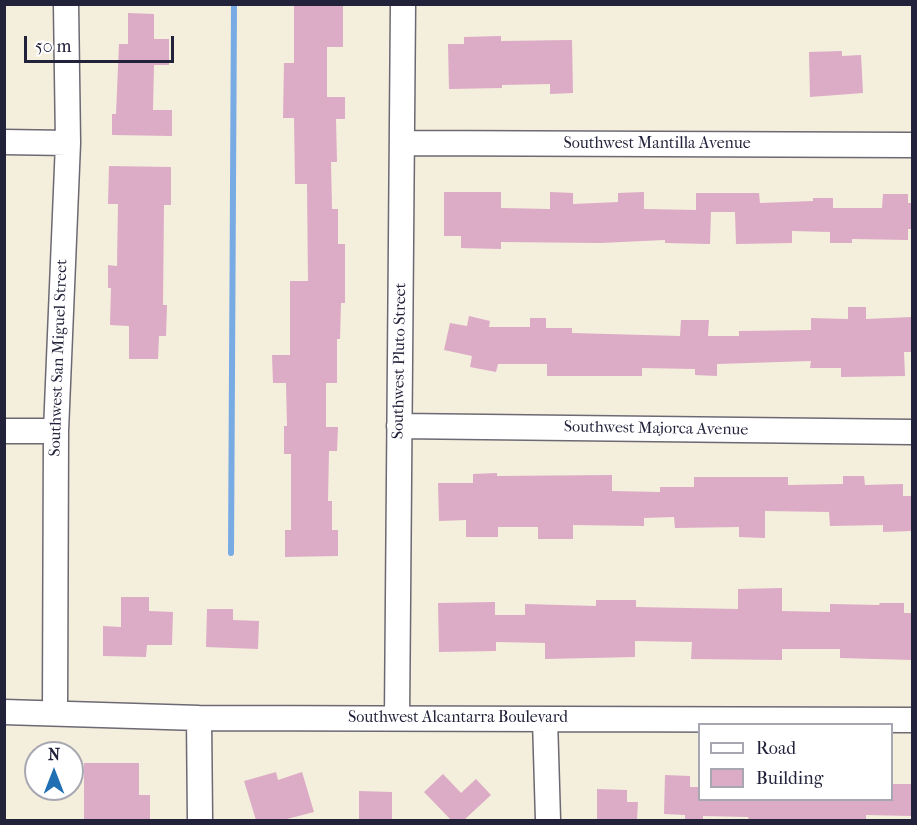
<!DOCTYPE html>
<html>
<head>
<meta charset="utf-8">
<style>
	body { margin:0 }
	#map { position:relative; width:917px; height:825px; overflow:hidden; background:#f4eedc; font-family:"IM FELL French Canon",serif }
	canvas { display:block }
	.frame { position:absolute; inset:0; border:6px solid #22223b; pointer-events:none }
	.legend { position:absolute; left:698px; top:723px; width:195px; height:78px; box-sizing:border-box; background:#fff; border:2px solid #a7a7b1; margin:0; padding:8px 10px; list-style:none; font-size:18px; color:#22223b }
	.legend li { display:flex; align-items:center; gap:12px; height:30px }
	.legend b { width:30px; border:2px solid #a7a7b1 }
	.north { position:absolute; left:24px; top:741px; width:60px; height:60px; box-sizing:border-box; background:#fff; border:2px solid #a7a7b1; border-radius:50%; rotate:0deg; font-size:16px; font-weight:700; line-height:24px; text-align:center; color:#22223b }
	.north::after { content:''; display:block; margin:auto; width:21px; height:27px; background:#1f6fb2; clip-path:polygon(50% 0,100% 100%,50% 72%,0 100%) }
	.scale { position:absolute; left:24px; top:36px; width:150px; height:27px; box-sizing:border-box; border:3px solid #22223b; border-top:0; padding-left:8px; font-size:18px; line-height:21px; white-space:nowrap; color:#22223b; -webkit-text-stroke:4px #fff; paint-order:stroke }
</style>
</head>
<body>
<div id="map">
<canvas width="917" height="825"></canvas>
<div class="frame"></div>
<ul class="legend">
<li><b style="height:8px;background:#fff"></b>Road</li>
<li><b style="height:16px;background:#dcabc6"></b>Building</li>
</ul>
<div class="north">N</div>
<div class="scale">50 m</div>
</div>
<script>
const ctx = document.querySelector('canvas').getContext('2d');
ctx.lineJoin = 'round';
function strokePath(path, color, width, dash) { ctx.strokeStyle = color; ctx.lineWidth = width; ctx.lineCap = dash ? 'butt' : 'round'; ctx.setLineDash(dash || []); ctx.stroke(path); }
function fillPath(path, color) { ctx.fillStyle = color; ctx.fill(path, 'evenodd'); }
function write(font, color, halo, rows, align = 'center') {
  ctx.font = font + ' "IM FELL French Canon",serif'; ctx.lineWidth = 4.5; ctx.setLineDash([]); ctx.textBaseline = 'middle'; ctx.strokeStyle = halo; ctx.fillStyle = color; for (const [text, x, y, turn = 0] of rows) {
    ctx.save(); ctx.translate(x, y); ctx.rotate((+turn || 0) * Math.PI / 180); ctx.textAlign = isNaN(turn) ? turn : align; if (halo) ctx.strokeText(text, 0, 0); ctx.fillText(text, 0, 0); ctx.restore();
  }
}
strokePath(new Path2D(`
	M231 553 234 4`), '#78aae4', 6);
fillPath(new Path2D(`
	M294 4H343V47H327V97H345V119H336L337 162H331L332 209H338V244H345V303H341L340 339H337V383H326V427H338L337 451H329L328 501H332V530H338V556L285 557V530H291V454H284V426H287L286 383H273L272 355H290V281H308L307 184H295L294 118H283L284 63H294Z
	M128 13 154 14V39H169V65H154L153 110H172V136L112 135V114H116L119 44H128Z
	M501 36V41L572 40 573 93 550 94V84L502 85V88L449 89 448 44H464V37Z
	M842 51V56L861 55 863 93 810 97 809 52Z
	M109 166 171 167V205H164L163 305H167L166 336H159L158 359H129V326L110 325 111 288H108V265L117 266 118 204H108Z
	M444 192H501V208L550 209V192L573 193V204L618 202V193L644 192V209L696 210V193H759L760 203 813 201V198H833V208H882L883 194H908V203H912V229H908V240L852 239V243H830V232L792 231V243L736 244 735 212H711L710 244 665 243V240L600 243 501 242V249L461 248V236H444Z
	M848 307H866V319L912 317V352H904L905 376 841 377V368H810L811 361 717 364V376L695 375V369L642 368V376H547V364H498L496 372 470 367 472 356 444 350 450 323 467 326 469 316 490 321 489 327H530V318H546V328H572V333L680 336 681 320H709L708 336H739V331L811 330V318L848 319Z
	M497 473V476L612 475V491L660 492V487H694V477H788V485L843 484V476H864L865 485 903 484V496H912V531L883 532V525L830 526 829 512 765 511V538L739 537V527L675 528 674 517 644 518V526L573 525V539H538V527H498V537H466V520L439 521 438 483H473V474Z
	M782 588V611L830 612V604L879 605 880 603H904V613H912V660L840 658V649H782V660L691 659 692 642 635 641V657L545 659V643L496 642V651L439 652 438 603 495 602V615H525V604L596 606V600H636V607L738 609V589Z
	M121 597H149V611L173 612 172 645H147L146 657 103 656V626L121 627Z
	M207 609H233V620L259 621 258 649 206 647Z
	M84 763H139V795H150V820H84Z
	M276 772 278 780 302 772 314 812 283 820H256L244 781Z
	M443 774 461 793 476 779 491 795 464 820H451L424 792Z
	M665 775 690 776V787H699V800H891V784H912V816L866 815V820H749L748 817 703 816V820H685V815L664 814Z
	M597 789 627 790V802H638L637 820H597Z
	M359 791 392 792V820H359Z`), '#dcabc6');
const minor = new Path2D(`
	M4 142 68 143
	M402 143 912 145
	M399 426 912 432
	M4 431H56
	M4 712 199 718 912 720
	M55 712 56 431 68 143 66 4
	M397 717 403 4
	M199 718 200 820
	M545 719 548 820`);
strokePath(minor, '#6c6973', 27);
strokePath(minor, '#fff', 24);
write('16px', '#22223b', '#fff', [
	["Southwest Mantilla Avenue",657,144],
	["Southwest San Miguel Street",59,358,-88],
	["Southwest Pluto Street",400,361,-89],
	["Southwest Majorca Avenue",656,429,1],
	["Southwest Alcantarra Boulevard",458,718]
]);
</script>
</body>
</html>
